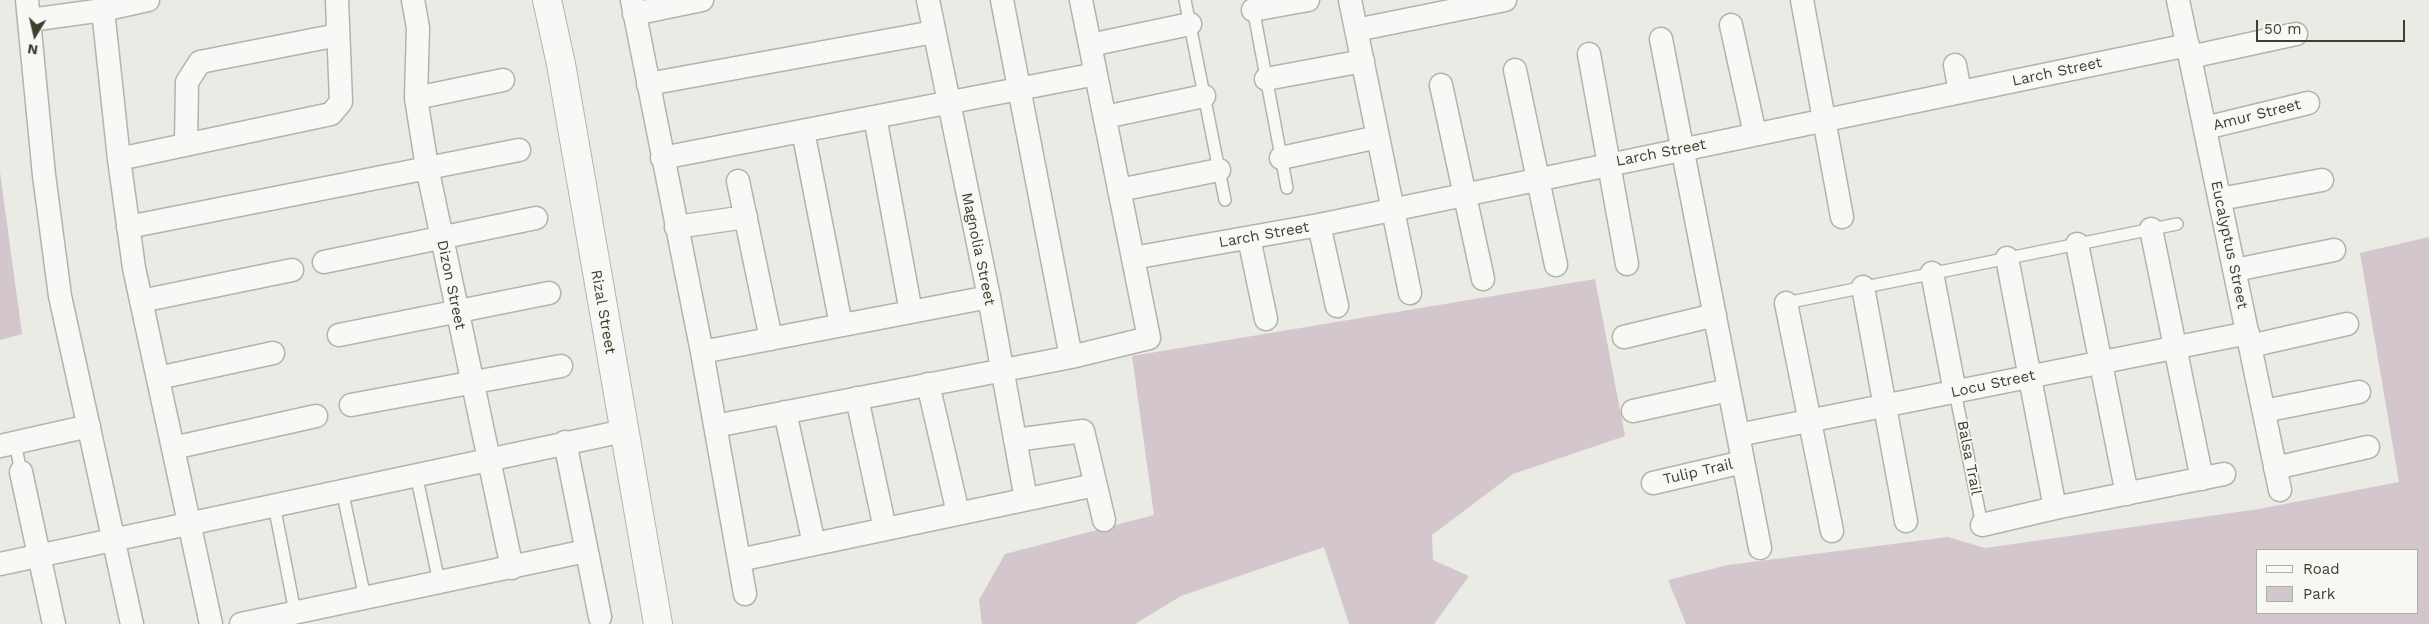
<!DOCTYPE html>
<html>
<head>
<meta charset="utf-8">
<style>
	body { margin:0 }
	#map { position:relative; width:2429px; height:624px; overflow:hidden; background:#e9ebe4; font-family:"Work Sans",sans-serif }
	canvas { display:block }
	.legend { position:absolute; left:2256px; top:549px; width:162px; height:65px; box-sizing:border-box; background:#f7f8f4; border:1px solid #abafa4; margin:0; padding:6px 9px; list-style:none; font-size:15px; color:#3a422d }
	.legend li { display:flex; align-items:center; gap:10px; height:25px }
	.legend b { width:25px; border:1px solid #abafa4 }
	.north { position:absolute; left:10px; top:10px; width:50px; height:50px; -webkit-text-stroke:4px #f7f8f4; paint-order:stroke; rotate:189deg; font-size:14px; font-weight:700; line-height:20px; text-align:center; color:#3a422d }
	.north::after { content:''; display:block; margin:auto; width:18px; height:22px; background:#3a422d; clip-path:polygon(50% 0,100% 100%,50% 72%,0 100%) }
	.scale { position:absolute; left:2256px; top:20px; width:149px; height:22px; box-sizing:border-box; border:2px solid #3a422d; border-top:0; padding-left:6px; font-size:15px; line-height:18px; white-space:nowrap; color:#3a422d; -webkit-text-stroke:4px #f7f8f4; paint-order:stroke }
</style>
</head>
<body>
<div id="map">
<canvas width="2429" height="624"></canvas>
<ul class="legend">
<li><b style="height:6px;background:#f8f9f7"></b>Road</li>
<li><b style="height:14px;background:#d4c6cd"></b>Park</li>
</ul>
<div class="north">N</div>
<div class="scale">50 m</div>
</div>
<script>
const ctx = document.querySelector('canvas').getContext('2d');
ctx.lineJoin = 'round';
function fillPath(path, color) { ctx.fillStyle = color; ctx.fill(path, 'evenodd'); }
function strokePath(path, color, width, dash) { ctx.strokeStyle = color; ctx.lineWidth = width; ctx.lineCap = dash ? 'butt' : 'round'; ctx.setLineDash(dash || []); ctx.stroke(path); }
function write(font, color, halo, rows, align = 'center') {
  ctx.font = font + ' "Work Sans",sans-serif'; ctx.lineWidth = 4; ctx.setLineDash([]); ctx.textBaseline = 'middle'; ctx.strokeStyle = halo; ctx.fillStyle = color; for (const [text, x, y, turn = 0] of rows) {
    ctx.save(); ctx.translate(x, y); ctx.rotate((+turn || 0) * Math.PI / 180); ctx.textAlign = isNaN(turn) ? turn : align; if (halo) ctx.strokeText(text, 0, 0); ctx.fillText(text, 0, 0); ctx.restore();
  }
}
fillPath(new Path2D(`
	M0 172 22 334 0 340Z
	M2429 237V624H1686L1668 580 1728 565 1948 537 1985 548 2259 509 2399 482 2360 253ZM2258 550H2418V613H2258Z
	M1595 279 1625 436 1513 474 1432 535 1433 560 1469 576 1434 624H1349L1324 547 1181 596 1135 624H982L979 600 1005 554 1154 515 1132 356Z`), '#d4c6cd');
const service = new Path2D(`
	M1185 0 1225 200
	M1253 8 1287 188
	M1786 303 2177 224
	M1955 392 1982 525
	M15 443 21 472
	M416 474 439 582
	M342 490 365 598
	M274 505 295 612`);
const minor = new Path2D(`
	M27 0 44 175 60 296 132 624
	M413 0 418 28 416 98 427 167 512 568
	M632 0 702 352 745 594
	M928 0 989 297 1026 499
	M1002 0 1071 357
	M1350 0 1410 293
	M1802 0 1842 217
	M2178 0 2280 490
	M103 10 119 159 134 268 211 624
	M1253 10 1308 0
	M634 14 702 0
	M30 20 103 10 148 0
	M1731 25 1755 134
	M1356 30 1505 0
	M1661 39 1760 548
	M1090 45 1190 24
	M1589 54 1627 264
	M2190 57 2296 34
	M1955 65 1960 92
	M1515 70 1556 265
	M1266 79 1363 61
	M648 84 934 32
	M1441 85 1483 279
	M416 98 503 80
	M875 117 911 312
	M1105 117 1204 96
	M2205 128 2308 103
	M803 131 841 325
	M186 145 187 82 200 62 338 35
	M662 158 1096 74
	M1281 158 1378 137
	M119 159 331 114 341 102 337 0
	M738 181 771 339
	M1119 190 1219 170
	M2220 199 2322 180
	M1319 225 1337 306
	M128 227 519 150
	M676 227 746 217
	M2151 229 2202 479
	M1249 238 1266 319
	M2077 244 2127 494
	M1133 258 1319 225 2188 45
	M2007 258 2055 508
	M324 262 536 218
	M2235 270 2334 250
	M1932 273 1955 392
	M1863 287 1906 521
	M141 301 292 270
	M1786 303 1832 531
	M339 335 549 293
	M1624 337 1715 315
	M2250 346 2347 324
	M702 352 989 297
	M158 378 273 353
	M928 384 958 513
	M857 398 885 529
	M351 405 561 366
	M1633 411 1729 390
	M2264 411 2359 392
	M785 412 814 544
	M715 426 1071 357 1149 338 1081 0
	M1738 435 2248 333
	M1015 440 1083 431 1104 520
	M565 442 600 617
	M0 446 89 426
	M173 448 316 416
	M2275 468 2368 447
	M21 472 54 624
	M1653 483 1743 462
	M1982 525 2055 508 2224 474
	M739 560 1095 485
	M0 564 624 431
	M241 624 586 551`);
const tertiary = new Path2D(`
	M547 0 561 64 658 624`);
strokePath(service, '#b1b5a9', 14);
strokePath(minor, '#b1b5a9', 25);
strokePath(tertiary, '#b1b5a9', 30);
strokePath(service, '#f8f9f7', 11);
strokePath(minor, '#f8f9f7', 22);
strokePath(tertiary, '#f8f9f7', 28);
write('15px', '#3a422d', '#f7f8f4', [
	["Larch Street",2057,72,-12],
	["Amur Street",2257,115,-14],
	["Larch Street",1661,153,-11],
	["Larch Street",1264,235,-10],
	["Eucalyptus Street",2229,245,78],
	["Magnolia Street",978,249,78],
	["Dizon Street",451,285,78],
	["Rizal Street",603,312,80],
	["Locu Street",1993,384,-12],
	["Balsa Trail",1969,458,79],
	["Tulip Trail",1698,472,-13]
]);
</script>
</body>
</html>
